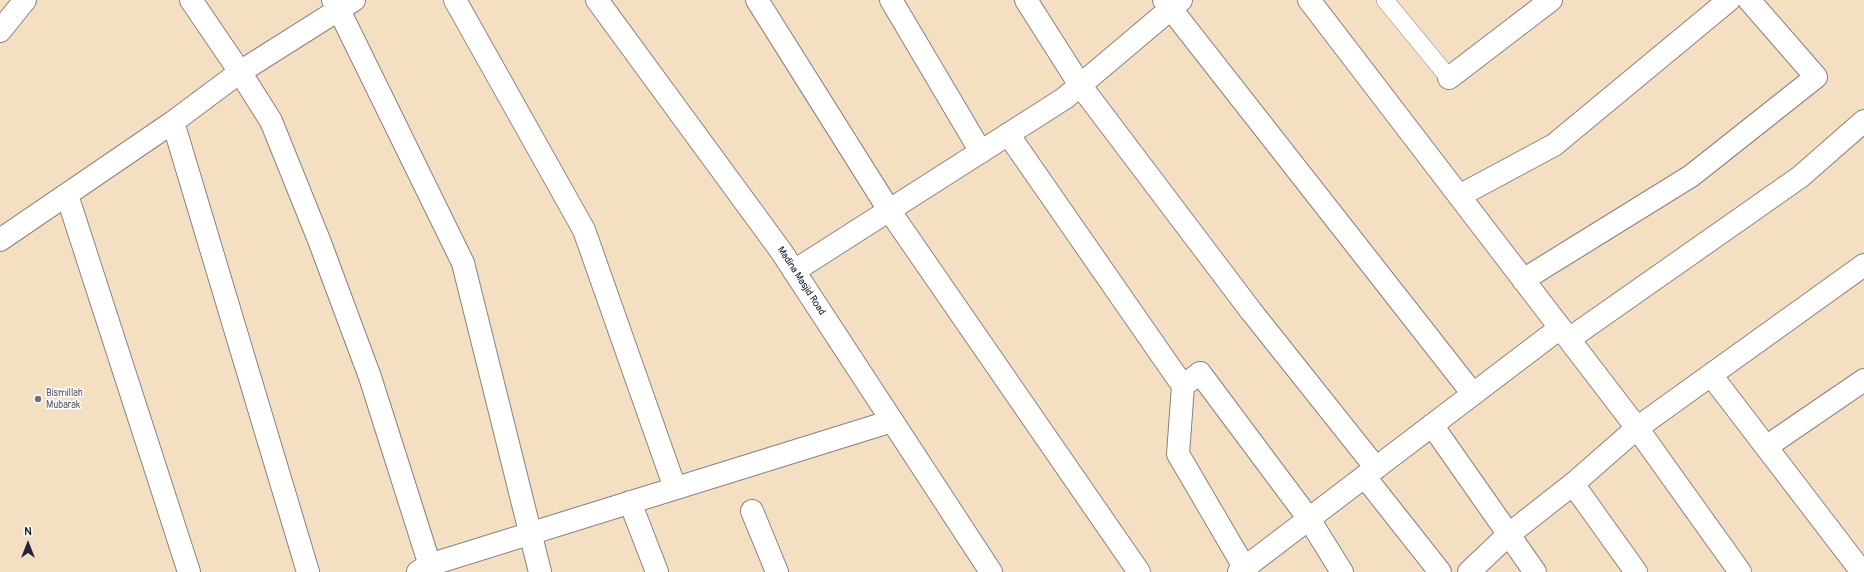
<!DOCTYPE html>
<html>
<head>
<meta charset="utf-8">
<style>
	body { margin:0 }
	#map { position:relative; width:1864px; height:572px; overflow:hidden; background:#f5dfc3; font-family:Pangolin,sans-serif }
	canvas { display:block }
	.north { position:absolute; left:8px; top:524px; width:40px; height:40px; -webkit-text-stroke:3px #fff; paint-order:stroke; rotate:0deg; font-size:11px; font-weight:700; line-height:16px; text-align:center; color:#22223b }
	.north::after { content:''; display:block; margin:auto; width:14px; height:18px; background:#22223b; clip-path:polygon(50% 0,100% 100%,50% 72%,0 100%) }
</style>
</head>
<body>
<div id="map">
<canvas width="1864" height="572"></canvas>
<div class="north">N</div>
</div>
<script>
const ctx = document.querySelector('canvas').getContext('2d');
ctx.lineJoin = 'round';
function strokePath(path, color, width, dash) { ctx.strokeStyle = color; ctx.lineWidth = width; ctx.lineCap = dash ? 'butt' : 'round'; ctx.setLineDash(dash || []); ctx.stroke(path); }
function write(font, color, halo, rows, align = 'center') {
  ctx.font = font + ' Pangolin,sans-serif'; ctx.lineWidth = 3; ctx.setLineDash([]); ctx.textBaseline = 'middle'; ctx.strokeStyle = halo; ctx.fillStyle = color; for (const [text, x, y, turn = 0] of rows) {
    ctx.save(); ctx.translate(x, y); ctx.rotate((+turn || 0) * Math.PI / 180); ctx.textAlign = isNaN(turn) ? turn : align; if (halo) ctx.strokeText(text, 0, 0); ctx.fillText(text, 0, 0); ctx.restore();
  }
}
const service = new Path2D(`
	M1385 0 1449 78`);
const minor = new Path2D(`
	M191 0 240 72 271 121 319 240 370 377 432 572
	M333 0 339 10 463 263 540 572
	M455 0 584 230 675 488
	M757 0 889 210 1139 572
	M891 0 981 152
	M1026 0 1080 85 1251 311 1376 468
	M1164 0 1473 394
	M1309 0 1637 428 1740 572
	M1449 78 1551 0
	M173 122 308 572
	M1008 134 1183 386 1178 454 1247 572
	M67 195 189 572
	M1459 196 1554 145 1729 0
	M0 240 173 122 240 72 354 0
	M794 271 1065 98 1181 0
	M1523 280 1691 176 1816 77 1749 0
	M1569 339 1800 177 1864 121
	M1711 375 1862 572
	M1183 386 1200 373 1309 519 1342 572
	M1432 425 1535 572
	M1766 447 1864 380
	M1365 477 1440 572
	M1573 484 1636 572
	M630 502 657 572
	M752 511 777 572
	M418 572 429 565 892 421
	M1239 572 1560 328
	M1469 572 1508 535 1573 484 1637 428 1864 265`);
const tertiary = new Path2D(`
	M597 0 781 251 991 572`);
const primary = new Path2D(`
	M0 31 25 0`);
strokePath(service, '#8c807f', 18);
strokePath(minor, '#8c807f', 24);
strokePath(tertiary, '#8c807f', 24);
strokePath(primary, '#8c807f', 24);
strokePath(service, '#fff', 17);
strokePath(minor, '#fff', 22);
strokePath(tertiary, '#fff', 22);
strokePath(primary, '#fff', 22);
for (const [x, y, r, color] of [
	[38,399,4,"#6b7280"]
]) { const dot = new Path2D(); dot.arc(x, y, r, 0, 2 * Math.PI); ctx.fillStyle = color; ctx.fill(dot); strokePath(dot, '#fff', 1.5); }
write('10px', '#22223b', '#fff', [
	["Madina Masjid Road",801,281,57]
]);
write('10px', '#5b616d', '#fff', [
	["Bismillah",46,393],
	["Mubarak",46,405]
], 'left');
</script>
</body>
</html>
